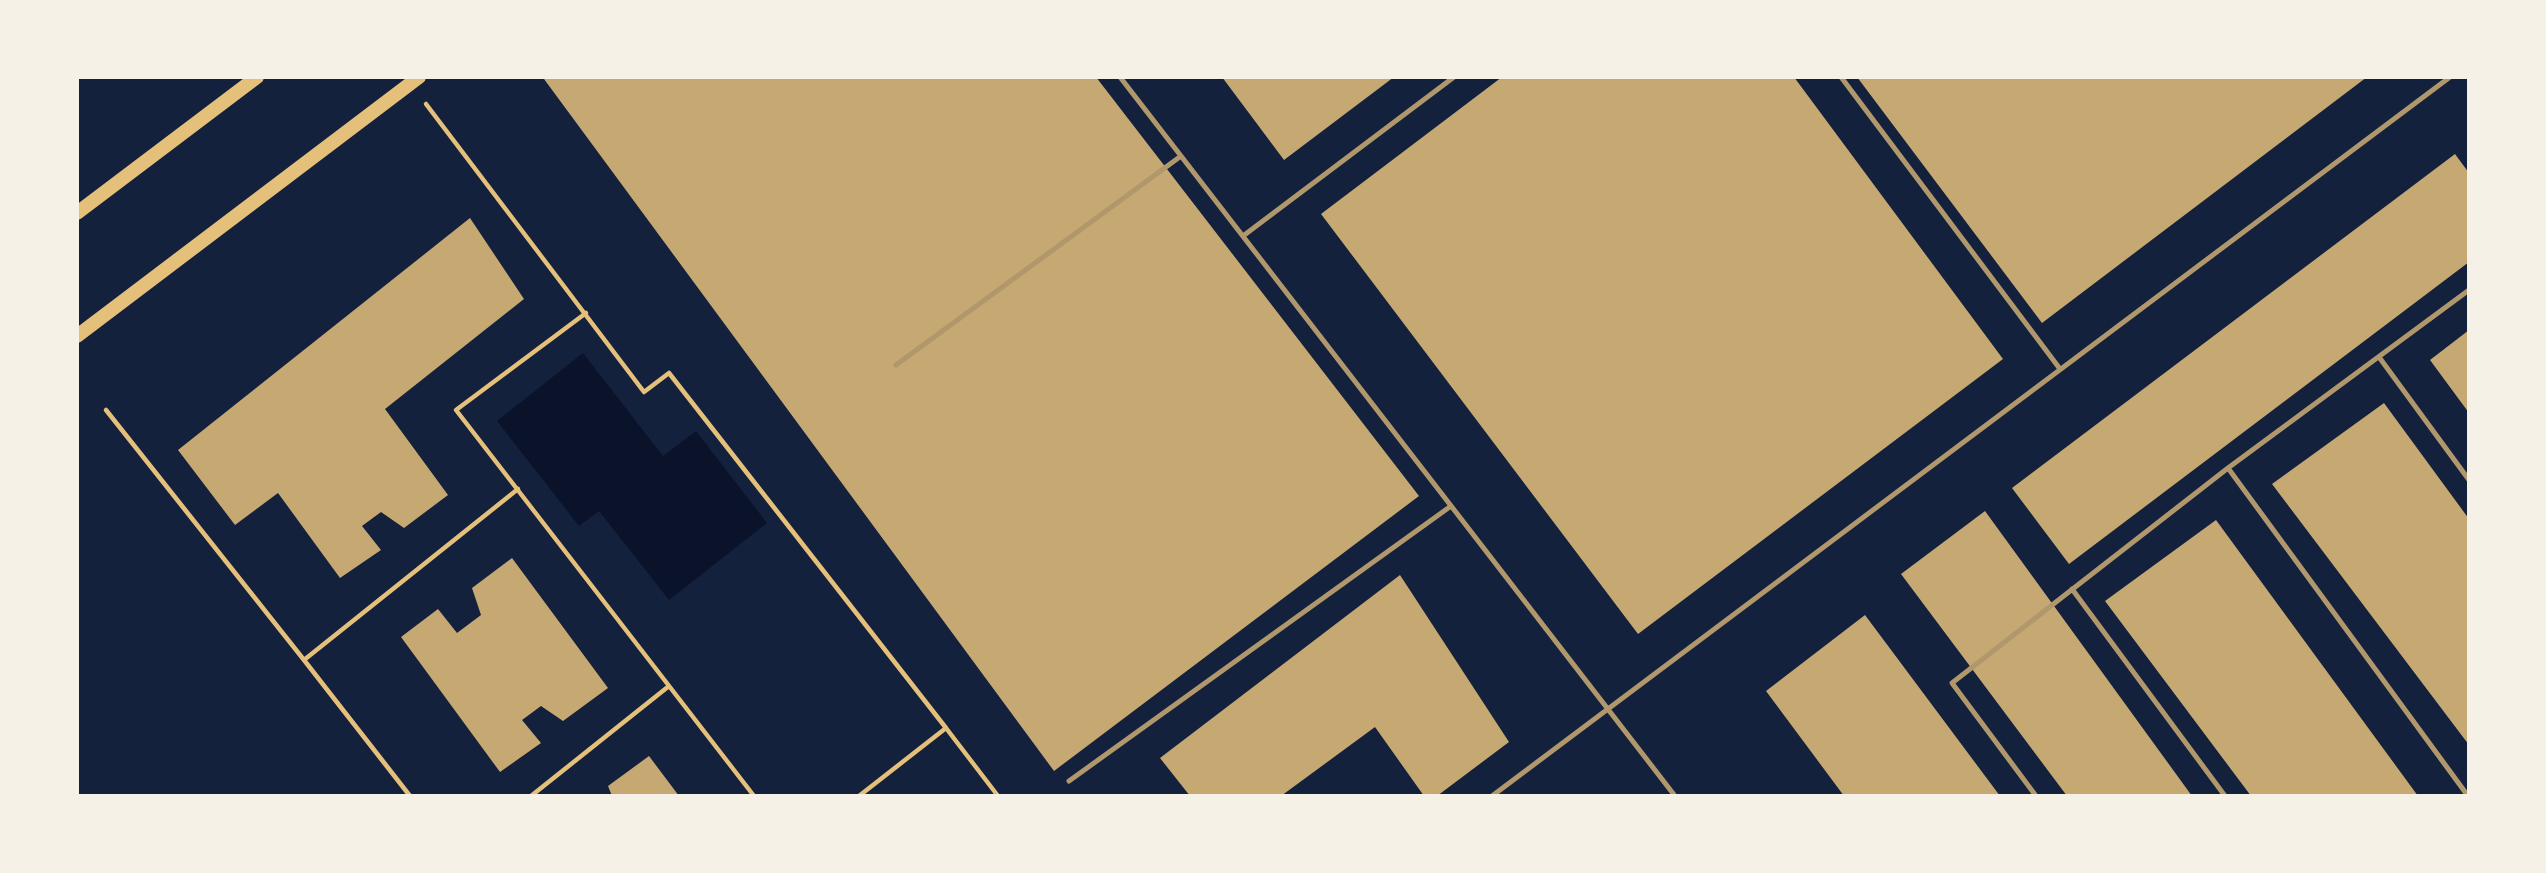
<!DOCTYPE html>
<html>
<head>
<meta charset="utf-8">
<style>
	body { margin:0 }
	#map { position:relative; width:2546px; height:873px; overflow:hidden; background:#14213d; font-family:"Public Sans",sans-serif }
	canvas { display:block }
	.frame { position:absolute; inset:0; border:79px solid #f6f1e7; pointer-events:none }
</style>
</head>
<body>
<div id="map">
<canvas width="2546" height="873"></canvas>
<div class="frame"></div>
</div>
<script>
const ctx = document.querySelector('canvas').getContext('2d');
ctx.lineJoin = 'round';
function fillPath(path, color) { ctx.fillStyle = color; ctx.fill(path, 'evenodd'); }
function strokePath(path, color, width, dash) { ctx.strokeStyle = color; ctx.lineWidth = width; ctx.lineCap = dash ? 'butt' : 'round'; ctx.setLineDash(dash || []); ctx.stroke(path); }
fillPath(new Path2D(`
	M583 353 663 456 696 431 767 523 669 600 599 511 579 526 497 421Z`), '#0b132b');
fillPath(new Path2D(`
	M547 77H1096L1419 496 1054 771 544 79Z
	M1222 77H1394L1284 160Z
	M1502 77H1794L2003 359 1638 634 1321 214Z
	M1857 77H2367L2042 323Z
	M2455 154 2469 173V262L2069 564 2012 488Z
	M470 218 524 299 385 409 448 495 404 528 381 512 362 526 381 550 340 578 278 493 235 525 178 450Z
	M2469 330V413L2430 360Z
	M2384 403 2469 519V745L2272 484Z
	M1985 511 2192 796H2067L1901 574Z
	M2216 520 2418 796H2251L2105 601Z
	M512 558 608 688 563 721 541 706 522 720 541 743 500 772 401 637 438 609 457 633 481 615 472 588Z
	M1400 575 1509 742 1437 796H1424L1375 727 1281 796H1190L1160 758Z
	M1865 615 2000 796H1844L1766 691Z
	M649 756 679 796H612L608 786Z`), '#c6a872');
strokePath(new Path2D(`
	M426 104 644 392 669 373 946 728 859 796
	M586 313 456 410 754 796
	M106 410 304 660
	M946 728 998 796
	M410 796 304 660 518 489
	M531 796 669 686`), '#e5c07b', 4.5);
strokePath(new Path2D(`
	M1120 77 1675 796
	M1841 77 2060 369
	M1243 236 1454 77
	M2379 357 2469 480
	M896 365 1181 156
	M2228 468 2468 796
	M2072 589 2225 796
	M1069 781 1451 506
	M1492 796 2450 77
	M2036 796 1952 683 2228 468 2469 290`), '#b1986c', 5);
strokePath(new Path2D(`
	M77 213 257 77
	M77 336 419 77`), '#e5c07b', 14);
</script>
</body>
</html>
